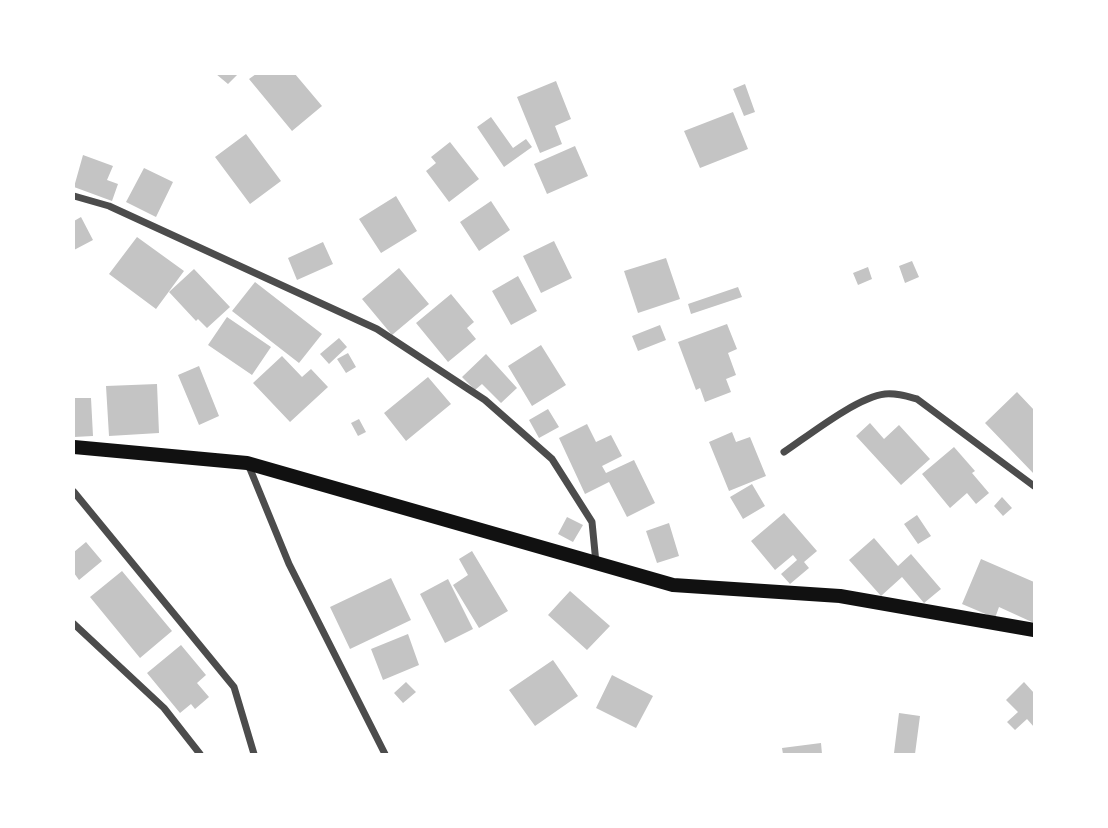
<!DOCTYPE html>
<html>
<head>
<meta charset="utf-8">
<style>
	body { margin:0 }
	#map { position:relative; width:1108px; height:828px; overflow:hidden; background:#fff; font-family:"Titillium Web",sans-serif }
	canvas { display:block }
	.frame { position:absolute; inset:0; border:75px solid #fff; pointer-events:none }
</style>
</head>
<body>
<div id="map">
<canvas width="1108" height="828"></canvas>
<div class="frame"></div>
</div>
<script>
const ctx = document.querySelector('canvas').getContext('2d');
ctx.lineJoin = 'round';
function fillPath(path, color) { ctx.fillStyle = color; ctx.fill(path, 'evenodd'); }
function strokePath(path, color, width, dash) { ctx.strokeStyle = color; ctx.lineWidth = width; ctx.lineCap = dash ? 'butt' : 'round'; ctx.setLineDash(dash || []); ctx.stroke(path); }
fillPath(new Path2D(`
	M216 74H238L228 84Z
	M256 74H295L322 106 292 131 249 79Z
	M556 81 571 119 555 126 562 144 540 153 517 97Z
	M745 84 755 112 744 116 733 89Z
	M733 112 748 149 700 168 684 131Z
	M491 117 513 148 526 139 532 147 504 167 477 127Z
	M246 134 281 181 250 204 215 157Z
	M450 142 479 179 449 202 426 171 436 163 431 157Z
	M575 146 588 176 547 194 534 164Z
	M83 155 113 166 107 180 118 184 112 201 74 187Z
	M144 168 173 182 156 217 126 202Z
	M396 196 417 231 381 253 359 219Z
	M491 201 510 230 479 251 460 222Z
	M81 217 93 240 74 250V221Z
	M137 237 184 271 156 309 109 274Z
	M554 241 572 278 541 293 523 256Z
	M323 242 333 264 297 280 288 258Z
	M666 258 680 299 638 313 624 271Z
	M912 261 919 277 905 283 899 266Z
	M868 267 872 279 858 285 853 273Z
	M399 268 429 304 392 335 362 299Z
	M194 269 230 307 207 328 198 319 196 321 169 292Z
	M518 276 537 311 511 325 492 291Z
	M255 282 322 334 299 363 232 311Z
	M738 287 742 297 691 314 688 304Z
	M451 294 474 322 467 328 476 339 448 362 416 323Z
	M227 317 271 347 252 375 208 345Z
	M727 324 737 349 728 353 736 375 726 379 731 392 705 402 700 388 696 390 678 342Z
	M660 325 666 340 638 351 632 336Z
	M339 338 347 347 329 364 320 354Z
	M541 345 566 385 532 406 508 366Z
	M348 353 356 367 346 373 337 359Z
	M486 354 517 388 501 403 482 384 475 390 462 377Z
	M282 356 302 377 311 369 328 387 290 422 253 383Z
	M199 366 219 416 199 425 178 375Z
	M428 377 451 404 406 441 384 413Z
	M157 384 159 433 109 436 106 386Z
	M1017 392 1034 410V474L985 423Z
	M74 398H91L93 436 74 437Z
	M548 409 559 427 539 438 529 420Z
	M359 419 366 432 358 436 351 423Z
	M870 423 884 439 899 425 930 459 901 485 856 436Z
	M587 424 596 442 611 435 622 456 602 466 606 473 634 460 655 503 627 517 609 482 585 494 559 438Z
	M732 432 736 442 750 437 766 476 729 491 709 442Z
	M954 447 975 471 972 473 989 493 976 504 967 493 950 508 922 474Z
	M752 484 765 506 743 519 730 497Z
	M1002 497 1012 508 1003 516 994 506Z
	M784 513 817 551 804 562 809 568 790 584 781 574 797 560 793 555 775 570 751 541Z
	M917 515 931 536 918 544 904 524Z
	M567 517 583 525 573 542 558 534Z
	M669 523 679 556 657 563 646 531Z
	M874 538 898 566 911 554 941 589 924 603 902 577 881 596 849 560Z
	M86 542 102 561 79 580 74 573V552Z
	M472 551 508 611 479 628 453 585 468 575 459 559Z
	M981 559 1034 582V623L999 607 995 618 962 604Z
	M122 571 172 631 140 658 90 597Z
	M391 578 411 620 350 649 330 607Z
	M448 579 473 629 445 643 420 594Z
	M570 591 610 626 587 650 548 615Z
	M408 634 419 665 383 680 371 649Z
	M181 645 206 675 197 683 209 697 195 709 191 704 180 713 147 673Z
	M553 660 578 696 535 726 509 690Z
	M612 675 653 696 636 728 596 708Z
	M406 682 416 692 403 703 394 693Z
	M1024 682 1034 693V727L1027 719 1015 730 1007 722 1018 712 1006 700Z
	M899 713 920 716 915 754 894 753Z
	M821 743 822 754H783L782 748Z`), '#c4c4c4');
strokePath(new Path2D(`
	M74 196 109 206 377 329 485 400 552 459 592 522 596 563
	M784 452C808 436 857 397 885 394 897 393 906 396 917 399L1034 486
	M248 464 289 564 385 754
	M74 492 234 687 254 754
	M74 624 164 708 200 754`), '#4c4c4c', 7);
strokePath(new Path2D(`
	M74 447 247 463 673 585 840 596 1034 630`), '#111', 14);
</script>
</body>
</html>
